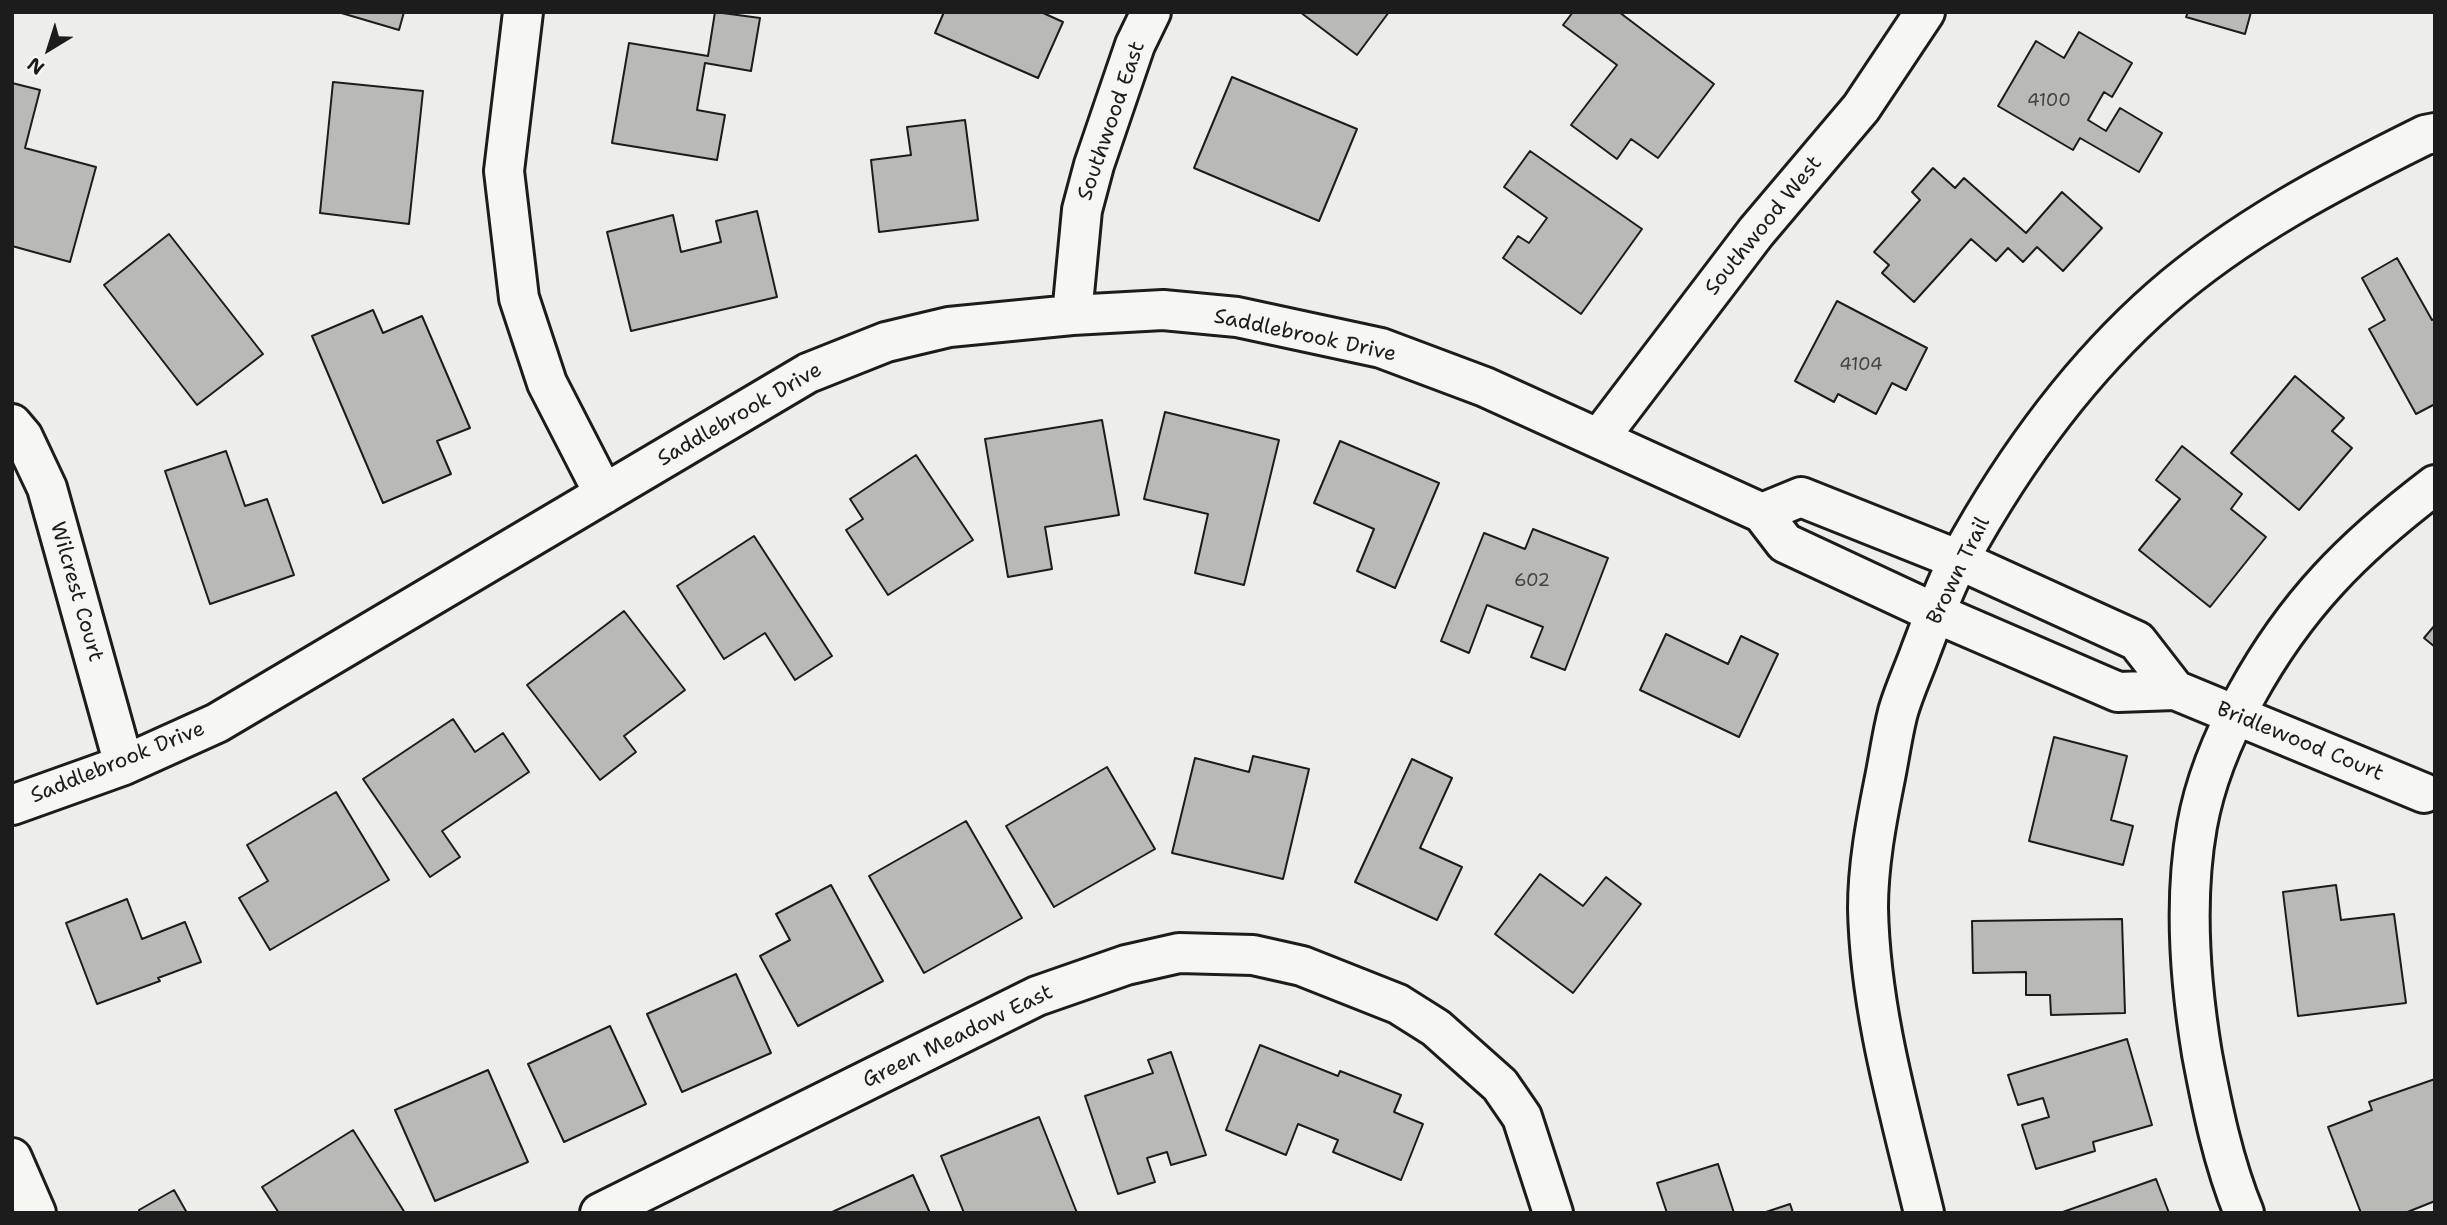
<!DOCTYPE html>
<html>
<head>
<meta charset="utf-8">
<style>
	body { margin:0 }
	#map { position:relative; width:2447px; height:1225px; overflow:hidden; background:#edede9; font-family:"Shantell Sans",sans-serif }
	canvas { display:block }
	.frame { position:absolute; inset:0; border:14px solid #1c1c1c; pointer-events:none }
	.north { position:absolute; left:14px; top:14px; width:70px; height:70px; -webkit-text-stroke:5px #f6f6f2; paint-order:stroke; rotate:218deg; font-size:19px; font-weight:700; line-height:28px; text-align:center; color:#1c1c1c }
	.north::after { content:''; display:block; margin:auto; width:24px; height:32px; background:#1c1c1c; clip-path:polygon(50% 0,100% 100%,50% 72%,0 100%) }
</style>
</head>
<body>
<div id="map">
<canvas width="2447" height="1225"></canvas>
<div class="frame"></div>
<div class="north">N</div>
</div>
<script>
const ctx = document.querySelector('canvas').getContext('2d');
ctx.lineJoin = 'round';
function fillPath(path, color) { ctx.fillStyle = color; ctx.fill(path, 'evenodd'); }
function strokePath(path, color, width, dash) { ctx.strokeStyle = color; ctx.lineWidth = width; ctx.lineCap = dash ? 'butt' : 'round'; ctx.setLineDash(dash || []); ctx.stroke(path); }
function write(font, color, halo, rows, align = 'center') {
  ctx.font = font + ' "Shantell Sans",sans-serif'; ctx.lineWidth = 7; ctx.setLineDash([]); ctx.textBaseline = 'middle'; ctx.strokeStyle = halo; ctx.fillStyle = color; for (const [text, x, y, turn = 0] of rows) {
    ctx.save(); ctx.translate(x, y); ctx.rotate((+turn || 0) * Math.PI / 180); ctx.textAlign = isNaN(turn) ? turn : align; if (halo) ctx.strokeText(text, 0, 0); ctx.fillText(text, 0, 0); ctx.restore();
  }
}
const building = new Path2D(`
	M338 12H404L399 30Z
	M715 12 760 18 751 71 705 63 697 110 725 115 717 160 612 143 629 43 708 56Z
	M944 12H1041L1063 22 1038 78 935 33Z
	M1300 12H1389L1357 55Z
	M1573 12H1619L1714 84 1658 158 1631 139 1617 159 1571 125 1617 65 1563 25Z
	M2188 12H2251L2245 34 2186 17Z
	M2079 32 2132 63 2112 97 2104 92 2088 120 2106 131 2120 108 2162 133 2139 172 2080 138 2073 150 1998 106 2036 41 2064 58Z
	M1232 77 1357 129 1319 221 1194 168Z
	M333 82 423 91 409 224 320 213Z
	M12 83 40 90 25 148 96 167 70 262 12 246Z
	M965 120 978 220 879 232 871 160 911 155 907 127Z
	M1530 151 1642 229 1581 314 1503 258 1518 236 1529 243 1547 218 1504 187Z
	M1933 168 1955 188 1964 178 2026 233 2062 192 2102 228 2063 271 2037 247 2023 262 2008 248 1996 261 1971 239 1914 302 1882 273 1889 265 1874 252 1920 200 1912 192Z
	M757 211 777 297 631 331 607 232 673 215 681 252 721 242 716 221Z
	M169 234 263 354 197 405 104 285Z
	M2397 258 2432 320 2435 318V404L2416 414 2369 329 2385 320 2362 278Z
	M1837 301 1927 348 1906 390 1892 383 1876 414 1838 394 1834 402 1795 381Z
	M373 310 383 333 422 316 470 428 437 441 451 474 383 503 312 336Z
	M2295 376 2344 418 2332 431 2352 448 2299 510 2231 453Z
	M1165 412 1279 440 1244 585 1195 573 1208 514 1144 499Z
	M1102 420 1119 515 1045 527 1052 569 1008 577 985 439Z
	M1340 441 1439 483 1395 588 1357 571 1374 529 1314 503Z
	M2182 446 2242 494 2231 509 2266 537 2210 607 2139 550 2180 499 2156 480Z
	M226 451 245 506 267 499 294 575 210 604 165 471Z
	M916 455 973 540 888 595 846 530 863 519 850 499Z
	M1533 529 1608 558 1565 670 1531 657 1543 627 1487 605 1469 653 1441 641 1484 533 1525 549Z
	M754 536 832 656 795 680 765 633 724 659 677 586Z
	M624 611 685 690 624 736 636 752 600 780 527 685Z
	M2435 625V647L2424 638Z
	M1666 634 1728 664 1741 636 1778 654 1739 737 1640 690Z
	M453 719 475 752 503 733 529 772 442 831 460 857 430 877 363 779Z
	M2054 737 2127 756 2111 820 2133 826 2123 865 2029 841Z
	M1253 756 1309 769 1283 879 1172 853 1195 758 1249 772Z
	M1412 759 1452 778 1420 848 1462 867 1437 920 1355 882Z
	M1107 767 1155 849 1054 907 1006 826Z
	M336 792 389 880 270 950 239 898 268 881 247 845Z
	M966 821 1022 918 924 973 869 876Z
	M1540 874 1583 906 1606 877 1641 904 1573 993 1495 934Z
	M831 885 883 981 798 1026 760 956 790 940 776 914Z
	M2336 885 2341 920 2394 914 2406 1003 2298 1016 2283 892Z
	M127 899 142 939 185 922 201 962 158 978 160 981 97 1004 66 923Z
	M2122 919 2125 1013 2051 1015 2050 995H2026V972L1973 973 1972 921Z
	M736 974 771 1053 682 1092 647 1014Z
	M610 1026 646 1104 564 1142 528 1064Z
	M2127 1039 2152 1125 2093 1142 2095 1151 2036 1169 2022 1125 2049 1117 2043 1098 2018 1105 2008 1075Z
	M1260 1045 1338 1076 1340 1071 1401 1095 1394 1112 1423 1124 1401 1180 1333 1152 1338 1140 1298 1124 1286 1155 1226 1130Z
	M1171 1052 1206 1155 1171 1165 1167 1152 1147 1158 1155 1182 1118 1194 1085 1096 1153 1073 1148 1060Z
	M488 1070 528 1162 435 1201 395 1110Z
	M2435 1079V1201L2405 1213H2361L2328 1127 2372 1110 2369 1102Z
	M1039 1117 1077 1213H964L941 1156Z
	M353 1130 405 1213H279L262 1187Z
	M1718 1164 1734 1213H1667L1657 1183Z
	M913 1175 930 1213H830Z
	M2156 1179 2169 1213H2060Z
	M174 1190 187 1213H140L139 1210Z
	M1790 1204 1793 1213H1763Z`);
fillPath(building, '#b9b9b6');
strokePath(building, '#1c1c1c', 2);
const minor = new Path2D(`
	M523 12 504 171 519 298 547 383 604 494
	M1072 315 1082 210 1094 165 1135 45 1151 12
	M12 424 23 437 47 488 124 765
	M1600 437 1756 232 1861 108 1925 12
	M1762 513 1801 497 1959 560 2137 641 2175 690
	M12 805 124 765 217 723 808 373 886 342 949 327 1072 315 1163 310 1237 317 1381 348 1485 387 1762 513 1785 543 1935 613 2118 692 2175 690 2424 793
	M12 1158 36 1213
	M600 1213 1037 996 1126 965 1179 953 1253 955 1302 966 1398 1004 1436 1028 1500 1085 1522 1117 1553 1213
	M2244 1213C2223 1162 2212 1107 2202 1054 2190 981 2184 899 2197 826 2212 741 2270 643 2328 580 2360 545 2397 514 2435 485`);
const tertiary = new Path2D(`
	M1924 1213C1900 1113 1870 1011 1868 908 1868 866 1876 823 1884 783 1889 759 1892 735 1898 712 1904 691 1914 670 1921 650 1933 619 1944 587 1960 558 2012 463 2079 370 2161 298 2240 229 2332 181 2425 135L2435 133`);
strokePath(minor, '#1c1c1c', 44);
strokePath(tertiary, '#1c1c1c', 44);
strokePath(minor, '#f6f6f2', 38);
strokePath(tertiary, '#f6f6f2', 38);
write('18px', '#434342', null, [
	["4100",2049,101],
	["4104",1861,365],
	["602",1532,581]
]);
write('21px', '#1c1c1c', '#f6f6f2', [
	["Southwood East",1112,121,-71],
	["Southwood West",1764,226,-51],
	["Saddlebrook Drive",1305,336,12],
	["Saddlebrook Drive",740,415,-30],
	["Brown Trail",1959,571,-64],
	["Wilcrest Court",76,592,74],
	["Bridlewood Court",2300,742,22],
	["Saddlebrook Drive",118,763,-22],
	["Green Meadow East",958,1037,-26]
]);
</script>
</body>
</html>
